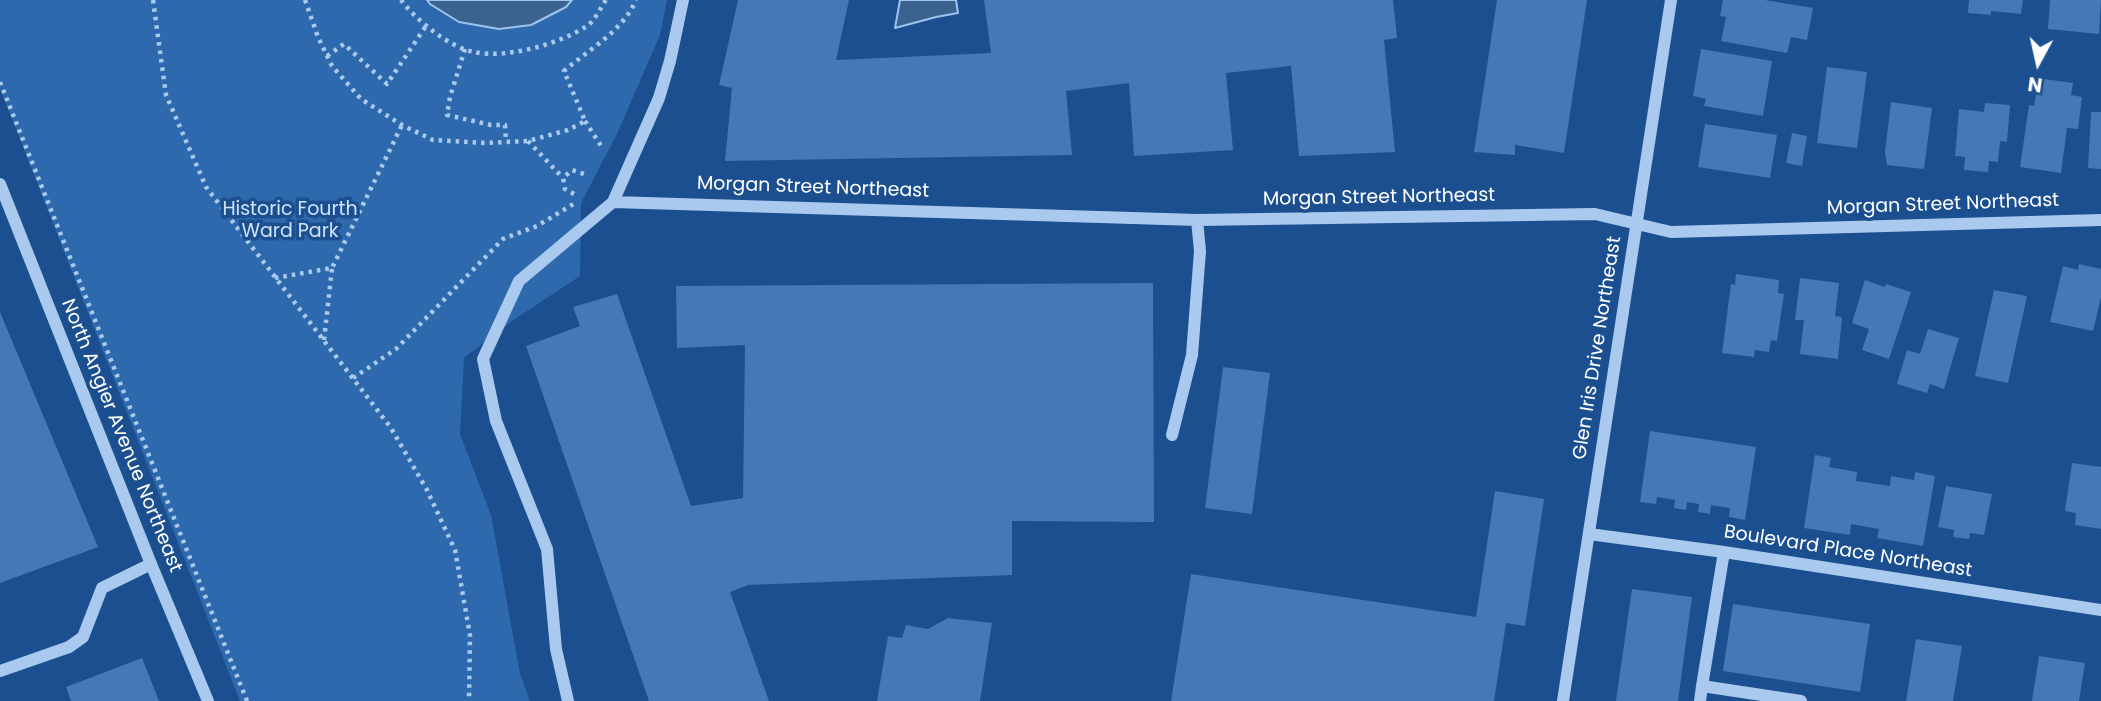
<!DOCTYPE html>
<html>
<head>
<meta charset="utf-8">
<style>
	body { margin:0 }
	#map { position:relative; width:2101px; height:701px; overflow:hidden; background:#1b4f8f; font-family:Poppins,sans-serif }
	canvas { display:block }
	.north { position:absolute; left:2003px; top:28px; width:70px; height:70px; -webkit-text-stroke:5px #1b4f8f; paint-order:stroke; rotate:188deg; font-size:19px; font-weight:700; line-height:28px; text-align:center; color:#fff }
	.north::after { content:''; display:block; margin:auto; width:24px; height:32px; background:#fff; clip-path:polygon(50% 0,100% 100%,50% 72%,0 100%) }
</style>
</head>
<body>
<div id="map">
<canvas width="2101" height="701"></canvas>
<div class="north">N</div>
</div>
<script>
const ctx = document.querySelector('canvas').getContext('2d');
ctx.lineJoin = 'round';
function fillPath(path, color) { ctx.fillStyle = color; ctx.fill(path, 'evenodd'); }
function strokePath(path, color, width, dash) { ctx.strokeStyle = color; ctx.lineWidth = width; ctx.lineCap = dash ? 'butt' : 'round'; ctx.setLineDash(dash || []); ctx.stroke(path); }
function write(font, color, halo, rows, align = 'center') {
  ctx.font = font + ' Poppins,sans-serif'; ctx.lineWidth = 7; ctx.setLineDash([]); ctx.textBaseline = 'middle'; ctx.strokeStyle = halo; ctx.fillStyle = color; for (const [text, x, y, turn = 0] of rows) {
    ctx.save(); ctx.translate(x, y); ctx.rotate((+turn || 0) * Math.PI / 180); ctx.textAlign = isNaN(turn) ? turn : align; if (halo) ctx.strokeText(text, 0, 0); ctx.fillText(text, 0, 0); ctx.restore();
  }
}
fillPath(new Path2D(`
	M0 0H667L660 35 617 134 581 203 580 276 512 321 464 358 460 434 491 515 520 674 530 701H240L0 88Z`), '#2e69ad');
const water = new Path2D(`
	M427 0H572L566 7 531 25 499 29 459 22 430 4Z
	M900 0H956L958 13 936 17 895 28Z`);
fillPath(water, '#3c6290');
strokePath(water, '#9cc4f0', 2);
fillPath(new Path2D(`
	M738 0H849L836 60 991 53 984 0H1393L1397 38 1384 40 1395 152 1299 156 1291 66 1226 73 1233 150 1134 156 1129 83 1066 91 1072 155 725 161 732 88 719 85Z
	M1497 0H1587L1564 153 1515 145V155L1474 152Z
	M1723 0H1765L1813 8 1807 40 1791 37 1787 53 1721 41 1726 17 1720 16Z
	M1969 0H2023L2021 14 1991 11V15L1968 13Z
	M2050 0H2101L2099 34 2048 29Z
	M1701 49 1772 61 1763 116 1704 106 1706 99 1693 96Z
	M1827 67 1867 72 1857 148 1817 143Z
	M2030 77 2073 83 2071 95 2082 97 2078 129 2067 128 2061 173 2020 167 2029 105 2034 106 2036 94 2027 93Z
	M1891 102 1932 108 1924 169 1887 165 1885 152Z
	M1985 103 2010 105 2007 142 2000 141 1998 162 1989 161 1988 172 1964 170 1965 157 1955 156 1959 109 1984 112Z
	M2091 112H2101V169L2088 168Z
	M1705 124 1777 135 1770 178 1698 167Z
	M1792 133 1807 136 1802 166 1786 163Z
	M2079 264 2101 269V297L2093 331 2050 322 2063 266 2078 270Z
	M1736 274 1779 280 1778 293 1784 294 1777 341 1771 340 1769 352 1755 350 1754 357 1722 353 1731 284 1735 285Z
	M1800 278 1839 283 1835 316 1842 317 1838 359 1800 354 1804 320H1795Z
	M1865 280 1885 287 1886 284 1911 292 1889 359 1862 350 1869 329 1852 323Z
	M1153 283 1154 522 1012 521V575L748 585 730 592 769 701H649L526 346 580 326 573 307 617 294 691 506 743 498 745 345 677 348 676 286Z
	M1994 290 2027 296 2008 383 1975 376Z
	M0 312 98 547 0 583Z
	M1928 329 1959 338 1944 389 1930 384 1927 393 1897 384 1907 350 1920 354Z
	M1223 367 1270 373 1252 514 1205 508Z
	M1650 431 1756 447 1745 520 1729 517 1730 508 1711 505 1710 514 1698 512 1699 504 1687 502 1686 510 1674 508 1675 500 1657 497 1656 504 1640 502Z
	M1815 455 1831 458 1829 467 1857 472 1856 481 1890 486 1891 476 1914 480 1915 472 1935 476 1923 546 1877 538 1879 529 1851 524 1850 535 1804 528Z
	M2072 463 2101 467V529L2075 525 2076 513 2065 511Z
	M1946 486 1992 494 1984 535 1970 533 1969 539 1953 537 1954 530 1938 527Z
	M1495 491 1544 499 1525 626 1506 623 1494 701H1171L1191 574 1476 617Z
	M1632 589 1692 597 1678 701H1616Z
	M1733 604 1870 624 1860 692 1723 671Z
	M948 618 992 623 980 701H877L888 636 902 638 906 625 928 629Z
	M1916 639 1962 646 1953 701H1906Z
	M2039 656 2085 663 2079 701H2032Z
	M142 658 159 701H71L66 687Z`), '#4478b7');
strokePath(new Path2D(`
	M153 0 166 95 206 187 391 428 427 490 455 550 470 635 469 701
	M305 0 318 37 332 66 361 99 402 125 433 140 485 143 528 141 568 130 585 121 564 71C588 50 623 31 636 0
	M401 0C415 19 450 48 474 52 507 59 559 44 587 26 595 21 600 8 606 0
	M465 49 450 97 447 115 491 125H505L506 142
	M327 56 344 44 387 84 426 26
	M0 82 247 701
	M585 121 603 149
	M528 141 563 178
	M574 194 565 189 563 178 572 170 584 174
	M275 278 332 268 402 125
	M324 340 332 268
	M353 378 396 349 503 239 537 226 575 203`), '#a9c9ee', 4.5, [3.5, 5]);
strokePath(new Path2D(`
	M0 184 151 564 208 701
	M613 202 1197 220 1595 214 1671 232 2101 220
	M1172 435 1192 355 1200 251 1197 220
	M1589 534 1724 552 2101 610
	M1724 552 1702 686 1801 701
	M0 671 69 647 83 637 102 588 151 564
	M568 701 556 649 547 549 496 421 483 359 519 281 613 202 659 98 670 61 683 0
	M1563 701 1671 0
	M1700 701 1702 686`), '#a9c9ee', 12);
write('19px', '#fff', '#1b4f8f', [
	["Morgan Street Northeast",813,188,2],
	["Morgan Street Northeast",1379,198,-1],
	["Morgan Street Northeast",1943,205,-2],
	["Glen Iris Drive Northeast",1598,348,-81],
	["North Angier Avenue Northeast",121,436,68],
	["Boulevard Place Northeast",1848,552,9]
]);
write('19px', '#cfe3fa', '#1b4f8f', [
	["Historic Fourth",290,210],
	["Ward Park",290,232]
]);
</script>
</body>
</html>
